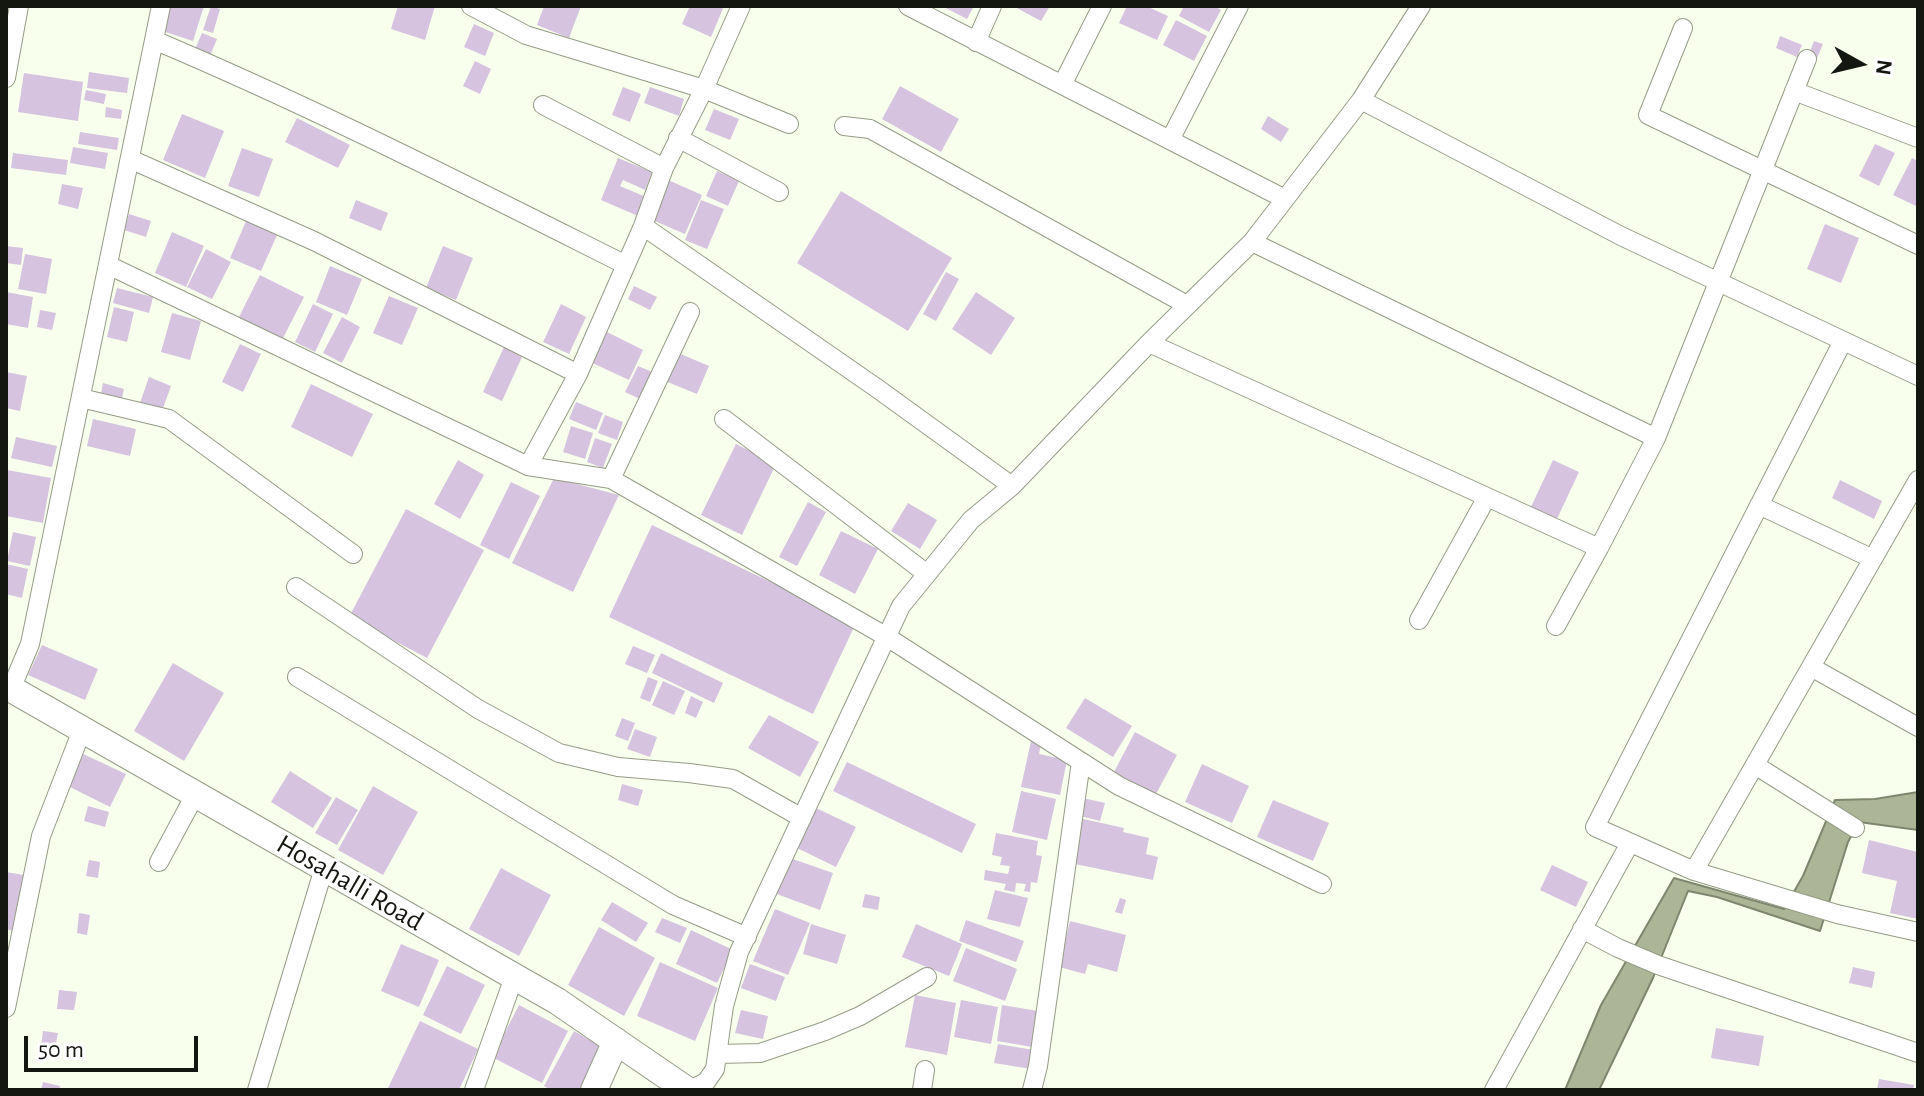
<!DOCTYPE html>
<html>
<head>
<meta charset="utf-8">
<style>
	body { margin:0 }
	#map { position:relative; width:1924px; height:1096px; overflow:hidden; background:#f8ffec; font-family:"Alegreya Sans",sans-serif }
	canvas { display:block }
	.frame { position:absolute; inset:0; border:8px solid #14170f; pointer-events:none }
	.north { position:absolute; left:1820px; top:24px; width:80px; height:80px; -webkit-text-stroke:6px #fff; paint-order:stroke; rotate:98deg; font-size:22px; font-weight:700; line-height:32px; text-align:center; color:#14170f }
	.north::after { content:''; display:block; margin:auto; width:28px; height:36px; background:#14170f; clip-path:polygon(50% 0,100% 100%,50% 72%,0 100%) }
	.scale { position:absolute; left:24px; top:1036px; width:174px; height:36px; box-sizing:border-box; border:4px solid #14170f; border-top:0; padding-left:10px; font-size:24px; line-height:28px; white-space:nowrap; color:#14170f; -webkit-text-stroke:6px #fff; paint-order:stroke }
</style>
</head>
<body>
<div id="map">
<canvas width="1924" height="1096"></canvas>
<div class="frame"></div>
<div class="north">N</div>
<div class="scale">50 m</div>
</div>
<script>
const ctx = document.querySelector('canvas').getContext('2d');
ctx.lineJoin = 'round';
function fillPath(path, color) { ctx.fillStyle = color; ctx.fill(path, 'evenodd'); }
function strokePath(path, color, width, dash) { ctx.strokeStyle = color; ctx.lineWidth = width; ctx.lineCap = dash ? 'butt' : 'round'; ctx.setLineDash(dash || []); ctx.stroke(path); }
function write(font, color, halo, rows, align = 'center') {
  ctx.font = font + ' "Alegreya Sans",sans-serif'; ctx.lineWidth = 6; ctx.setLineDash([]); ctx.textBaseline = 'middle'; ctx.strokeStyle = halo; ctx.fillStyle = color; for (const [text, x, y, turn = 0] of rows) {
    ctx.save(); ctx.translate(x, y); ctx.rotate((+turn || 0) * Math.PI / 180); ctx.textAlign = isNaN(turn) ? turn : align; if (halo) ctx.strokeText(text, 0, 0); ctx.fillText(text, 0, 0); ctx.restore();
  }
}
const water = new Path2D(`
	M1918 792V830L1859 822 1848 842 1820 931 1717 897 1688 891 1653 978 1599 1090H1565L1601 1005 1674 878 1784 909 1803 876 1835 800 1875 799Z`);
fillPath(water, '#acb697');
strokePath(water, '#7e866e', 2);
fillPath(new Path2D(`
	M170 6H204L193 41 162 31Z
	M211 6 220 9 213 33 203 30Z
	M398 6H435L425 40 391 29Z
	M544 6H581L569 38 537 25Z
	M690 6H724L711 37 682 24Z
	M942 6H974L967 19Z
	M1013 6H1050L1041 21Z
	M1127 6H1146L1168 16 1157 40 1119 23Z
	M1184 6H1214L1221 10 1209 32 1179 16Z
	M1176 20 1207 36 1194 61 1163 45Z
	M474 24 494 33 485 56 464 47Z
	M202 33 217 39 210 56 195 49Z
	M1780 36 1802 45 1797 57 1776 48Z
	M1814 41 1823 44 1815 63 1807 59Z
	M475 61 491 69 480 94 463 86Z
	M89 72 129 78 127 93 87 88Z
	M24 73 83 82 78 121 18 112Z
	M900 86 959 119 941 152 882 119Z
	M623 87 641 94 630 122 612 115Z
	M650 87 684 99 679 116 644 103Z
	M86 90 106 94 104 104 84 100Z
	M106 107 122 110 121 119 105 117Z
	M714 109 739 119 730 140 705 130Z
	M182 114 224 131 205 178 163 160Z
	M1268 116 1289 129 1281 142 1261 129Z
	M297 118 350 145 338 168 285 142Z
	M80 132 119 138 117 150 78 144Z
	M1875 144 1895 153 1879 186 1859 176Z
	M73 147 108 153 105 169 70 163Z
	M242 148 273 159 259 197 228 186Z
	M13 153 68 160 66 175 11 168Z
	M618 158 652 172 645 190 623 180 620 186 646 197 638 216 601 200Z
	M1912 158 1918 161V207L1893 195Z
	M717 171 739 181 728 206 706 196Z
	M668 180 702 195 685 234 650 219Z
	M62 184 83 188 78 209 58 204Z
	M841 191 952 258 908 331 797 263Z
	M356 200 388 213 381 231 349 218Z
	M701 200 724 209 707 249 685 240Z
	M129 214 151 221 146 237 124 230Z
	M247 219 278 233 261 271 230 258Z
	M1825 224 1859 238 1841 283 1807 269Z
	M172 232 204 246 186 287 155 273Z
	M6 246 23 248 21 265 6 263Z
	M443 246 473 258 456 300 426 288Z
	M206 249 231 262 212 299 187 287Z
	M25 254 52 259 46 294 18 289Z
	M330 266 362 279 347 315 316 302Z
	M946 272 959 279 936 321 923 314Z
	M260 275 304 297 282 340 238 319Z
	M634 286 657 297 650 310 628 299Z
	M117 288 153 297 149 313 113 303Z
	M6 292 33 297 28 328 6 324Z
	M976 292 1015 318 991 355 952 329Z
	M389 296 418 308 402 345 373 333Z
	M313 304 333 314 315 352 295 342Z
	M561 304 586 317 569 354 543 342Z
	M114 307 134 312 127 342 107 337Z
	M40 310 56 313 52 330 37 327Z
	M172 313 201 321 190 360 161 352Z
	M342 317 360 327 342 363 323 353Z
	M601 329 643 350 629 380 586 360Z
	M240 344 261 354 243 392 222 382Z
	M504 347 522 357 502 401 483 392Z
	M676 352 709 366 697 394 665 381Z
	M638 366 657 374 644 401 625 392Z
	M6 372 27 376 20 411 6 408Z
	M149 377 171 386 162 411 140 403Z
	M103 383 124 389 122 398 101 393Z
	M311 384 373 414 352 457 291 427Z
	M576 402 603 413 596 430 569 419Z
	M605 415 623 422 617 440 598 433Z
	M93 419 136 429 130 456 87 446Z
	M571 426 593 433 585 459 563 452Z
	M16 437 57 446 52 467 11 458Z
	M595 438 612 444 603 468 587 462Z
	M736 444 776 464 742 535 701 515Z
	M458 460 484 475 460 519 434 504Z
	M1553 460 1579 472 1556 521 1530 509Z
	M7 470 51 478 43 523 6 516Z
	M554 478 619 495 573 592 512 563Z
	M1840 480 1882 501 1874 519 1832 498Z
	M511 482 540 496 509 559 480 545Z
	M808 502 826 512 797 566 779 557Z
	M908 503 937 520 920 549 891 531Z
	M406 509 484 550 427 658 349 617Z
	M652 525 856 623 813 714 609 617Z
	M841 531 878 549 855 594 819 575Z
	M13 532 36 537 30 566 7 561Z
	M6 564 28 569 22 598 6 594Z
	M42 645 98 669 85 700 28 675Z
	M633 646 655 655 647 673 625 664Z
	M661 653 723 683 714 703 652 673Z
	M173 663 224 693 184 761 134 731Z
	M648 677 658 681 650 702 640 698Z
	M663 681 685 691 674 715 652 705Z
	M691 696 703 702 696 718 685 713Z
	M1085 698 1132 726 1113 757 1066 728Z
	M769 715 819 742 800 777 748 748Z
	M622 718 635 723 628 741 615 736Z
	M635 729 657 737 650 757 627 749Z
	M1135 732 1177 755 1156 794 1114 772Z
	M1031 741 1041 743 1039 754 1067 760 1060 795 1021 787Z
	M81 753 126 774 110 807 66 785Z
	M847 762 976 824 962 853 833 791Z
	M1202 764 1249 786 1232 823 1185 802Z
	M290 771 332 798 313 828 271 802Z
	M622 784 643 790 638 806 618 800Z
	M373 786 418 812 383 875 338 850Z
	M1021 791 1056 799 1047 840 1012 832Z
	M336 797 358 810 337 845 315 833Z
	M1083 798 1105 803 1100 821 1080 816Z
	M1273 800 1329 823 1313 861 1257 837Z
	M88 806 109 812 105 827 84 821Z
	M816 808 856 827 836 867 797 848Z
	M1079 818 1124 828 1123 832 1149 838 1146 854 1158 857 1153 880 1070 863Z
	M996 833 1038 841 1036 855 1042 856 1037 883 1031 882 1030 892 1024 891 1026 884 1016 883 1015 892 1004 890 1006 884 984 880 985 870 1008 874 1010 866 1000 865 1002 857 992 855Z
	M1869 840 1918 852V919L1890 913 1897 881 1862 873Z
	M787 857 833 873 820 910 774 893Z
	M89 860 100 862 98 878 86 876Z
	M1552 865 1588 882 1576 907 1540 890Z
	M501 868 551 895 519 956 469 929Z
	M6 872 30 876 18 932 6 929Z
	M995 890 1028 898 1020 927 987 919Z
	M865 894 880 897 878 910 862 907Z
	M1120 898 1126 900 1122 914 1115 912Z
	M612 902 648 923 636 942 601 920Z
	M775 909 810 923 788 975 753 961Z
	M79 913 90 915 87 935 77 933Z
	M662 918 687 928 680 943 655 932Z
	M966 920 1024 941 1016 962 959 941Z
	M1070 921 1126 935 1117 972 1088 964 1085 974 1059 967Z
	M811 924 846 935 837 964 803 954Z
	M916 924 962 944 949 976 902 957Z
	M599 927 655 958 624 1016 568 985Z
	M691 930 733 950 717 983 676 964Z
	M401 944 439 960 419 1007 381 991Z
	M966 948 1017 969 1005 1001 953 981Z
	M660 962 718 988 695 1041 637 1016Z
	M750 964 785 977 776 1001 741 988Z
	M447 966 485 985 461 1034 423 1015Z
	M1853 967 1875 972 1872 988 1849 983Z
	M59 990 77 992 74 1010 57 1009Z
	M915 995 956 1003 947 1055 905 1047Z
	M961 1000 998 1007 991 1044 954 1037Z
	M519 1005 568 1031 542 1083 492 1057Z
	M1002 1005 1038 1011 1032 1047 997 1041Z
	M741 1010 768 1016 763 1039 735 1033Z
	M420 1021 478 1049 459 1090H387Z
	M1716 1028 1764 1036 1759 1066 1711 1058Z
	M43 1031 58 1033 55 1049 41 1047Z
	M574 1031 605 1049 582 1090H551L544 1086Z
	M998 1044 1034 1050 1031 1069 994 1063Z
	M1879 1079 1914 1085 1913 1090H1877Z
	M43 1082 60 1086 59 1090H41Z`), '#d5c3e0');
const street = new Path2D(`
	M471 6 526 35 704 89 789 124
	M908 6 1285 199
	M1421 6 1361 100 1621 236 1918 376
	M1683 28 1648 115 1918 245
	M154 40C315 108 470 187 626 265
	M976 42 992 6
	M6 78 19 6
	M1062 85 1102 6
	M1794 91 1918 138
	M543 105 664 168
	M844 126 870 129 1187 305
	M678 138 779 192
	M1170 140 1239 6
	M130 159 314 241 578 374
	M643 226 878 389 1012 486
	M1252 242 1656 438
	M108 265 528 466 578 374 643 226 664 168 704 89 741 6
	M1843 341 1595 827 1694 871 1918 480
	M1149 343 1599 548
	M81 398 169 419 353 554
	M724 419 927 574
	M528 466 611 479 887 637 1119 786 1322 884
	M611 479 690 312
	M1759 505 1873 559
	M296 587 478 709 559 753 618 767 689 773 733 779 802 818
	M1419 620 1487 497
	M1556 626 1599 548 1656 438 1807 59
	M1811 667 1918 727
	M297 677 673 905 747 937
	M11 689 30 644 161 6
	M1755 765 1855 828
	M159 862 195 795
	M1694 871 1837 914 1918 932
	M1582 929 1618 948 1658 965 1918 1053
	M6 1008 41 836 82 730
	M718 1054 760 1053 825 1031 860 1016 927 977
	M257 1090 324 868
	M474 1090 514 977
	M690 1090 706 1082 715 1069 724 1006 739 952 901 606 971 520 1012 486 1149 343 1252 242 1361 100
	M922 1090 925 1070
	M1032 1090 1038 1066 1081 762
	M1494 1090 1630 843`);
const secondary = new Path2D(`
	M6 686 557 1001 687 1090
	M594 1090 616 1041`);
strokePath(street, '#959c86', 20);
strokePath(secondary, '#959c86', 28);
strokePath(street, '#fff', 18);
strokePath(secondary, '#fff', 26);
write('28px', '#14170f', '#fff', [
	["Hosahalli Road",350,883,30]
]);
</script>
</body>
</html>
